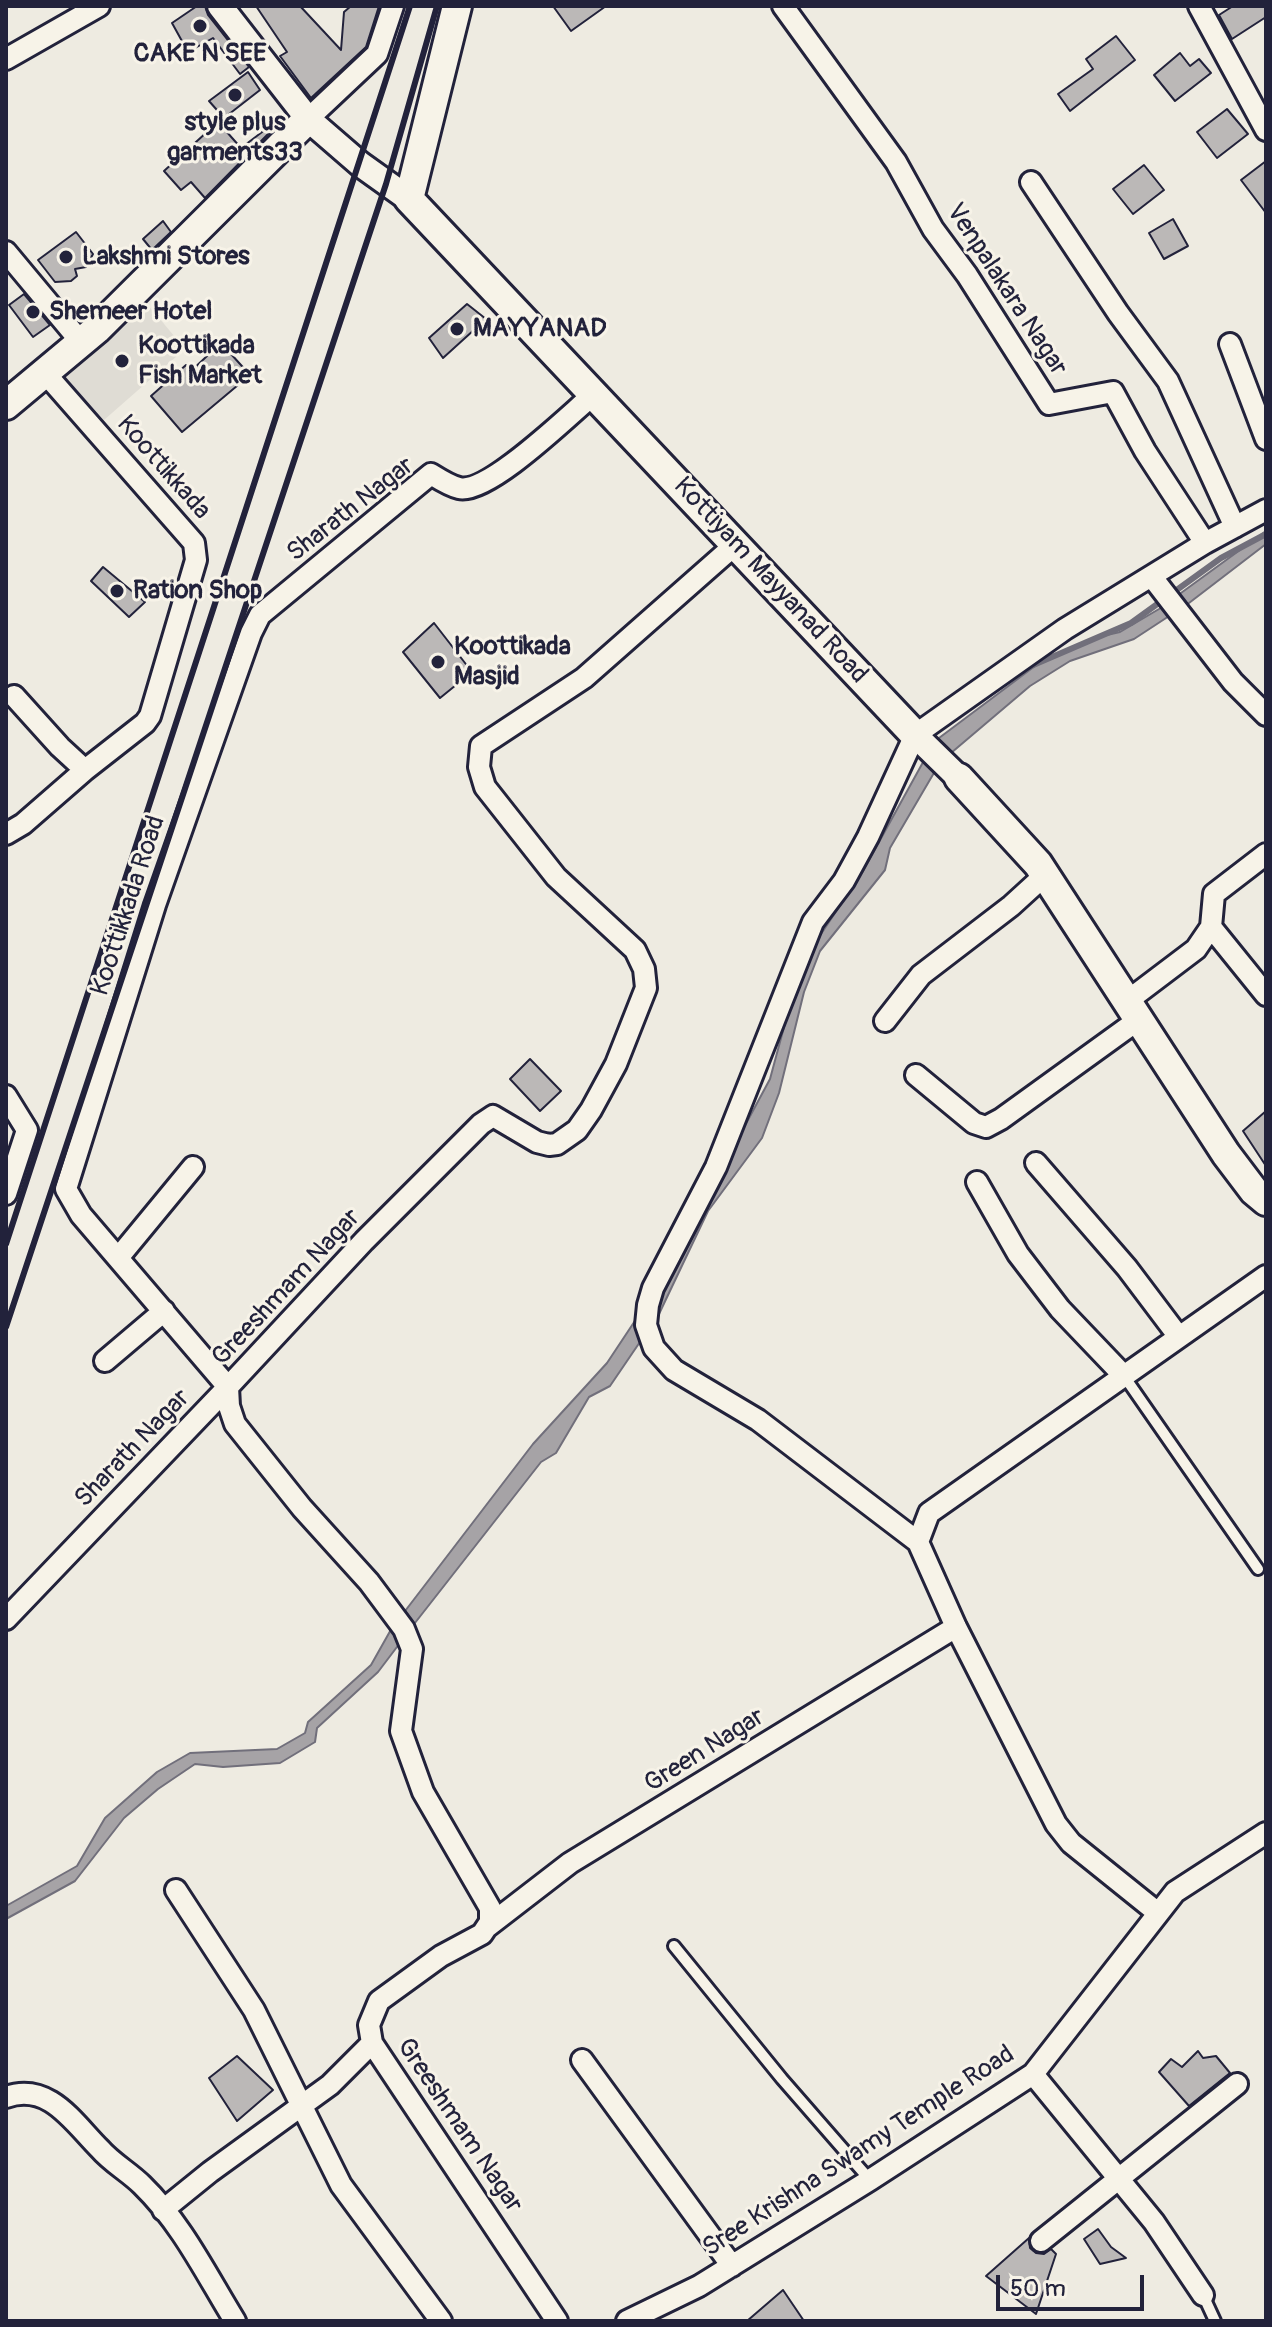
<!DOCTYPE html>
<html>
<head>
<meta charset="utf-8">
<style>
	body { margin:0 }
	#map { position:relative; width:1272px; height:2327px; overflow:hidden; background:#eeebe1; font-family:Pangolin,sans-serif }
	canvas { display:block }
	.frame { position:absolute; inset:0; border:8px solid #22223b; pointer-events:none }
	.scale { position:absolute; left:996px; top:2275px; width:148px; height:36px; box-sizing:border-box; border:4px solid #22223b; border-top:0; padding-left:10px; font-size:24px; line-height:28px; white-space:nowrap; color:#22223b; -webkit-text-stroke:6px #f7f3e8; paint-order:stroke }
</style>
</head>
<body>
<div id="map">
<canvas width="1272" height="2327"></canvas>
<div class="frame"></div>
<div class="scale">50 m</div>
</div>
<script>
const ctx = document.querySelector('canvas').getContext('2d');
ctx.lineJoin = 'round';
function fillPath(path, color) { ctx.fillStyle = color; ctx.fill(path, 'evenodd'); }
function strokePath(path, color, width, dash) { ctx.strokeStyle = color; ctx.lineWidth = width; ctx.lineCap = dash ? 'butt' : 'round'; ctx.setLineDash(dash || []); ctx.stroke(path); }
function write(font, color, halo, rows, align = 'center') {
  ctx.font = font + ' Pangolin,sans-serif'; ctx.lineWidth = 6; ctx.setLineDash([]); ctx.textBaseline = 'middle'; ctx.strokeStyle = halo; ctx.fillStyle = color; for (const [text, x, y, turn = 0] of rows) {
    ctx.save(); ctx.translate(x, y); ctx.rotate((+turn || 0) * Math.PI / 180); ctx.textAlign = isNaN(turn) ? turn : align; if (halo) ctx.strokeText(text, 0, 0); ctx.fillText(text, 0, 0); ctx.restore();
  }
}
fillPath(new Path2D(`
	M144 300 185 349 104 420 60 373Z`), '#dfdcd4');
const water = new Path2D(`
	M1266 531V544L1189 603 1134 639 1070 661 1030 686 951 753 935 741 1039 663 1098 637 1120 632 1159 609Z
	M927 755 938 766 890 848 885 870 820 951 804 992 779 1093 762 1138 708 1211 659 1314 610 1386 589 1397 556 1453 541 1462 411 1628 402 1615 533 1444 607 1363 662 1280 770 1079 801 964 863 871Z
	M393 1626 403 1639 378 1672 317 1728 315 1742 280 1763 223 1767 195 1764 158 1789 124 1818 75 1881 6 1919V1906L77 1866 105 1818 157 1772 190 1753 277 1749 305 1733 308 1722 371 1665Z`);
fillPath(water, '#a6a3a6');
strokePath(water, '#716f7b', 2);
strokePath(new Path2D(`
	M1024 669 1131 623 1221 558 1266 534`), '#716f7b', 6);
const building = new Path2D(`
	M197 6H205L208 15 249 67 240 74 213 38 188 52 172 23Z
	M256 6H300L341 50 344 12 351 6H379L366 47 311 98 280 56 287 52Z
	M553 6H606L571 31Z
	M1233 6H1266V17L1232 39 1219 15Z
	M1116 36 1135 60 1070 111 1058 94 1093 69 1086 59Z
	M1180 53 1190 66 1199 59 1211 73 1175 101 1154 75Z
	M248 72 260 90 224 118 209 101Z
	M1227 109 1248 134 1217 158 1197 132Z
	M218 122 241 148 270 126 273 129 205 198 191 182 181 190 164 171Z
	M1266 161V213L1241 180Z
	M1144 165 1164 190 1133 214 1113 189Z
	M1173 219 1188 246 1164 259 1149 233Z
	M163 221 171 232 152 250 143 239Z
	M76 232 93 254 86 267 75 269 77 276 71 281 55 282 38 260Z
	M24 294 50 325 33 337 9 305Z
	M467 304 486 319 443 358 429 338Z
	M221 343 250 375 182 432 151 396 186 365 191 371Z
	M103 567 145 602 129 617 91 581Z
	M434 623 472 672 440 698 403 652Z
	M530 1059 561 1091 540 1111 510 1079Z
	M1266 1111V1166L1243 1131Z
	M1198 2051 1203 2058 1216 2056 1230 2073 1189 2106 1159 2072 1171 2059 1182 2067Z
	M237 2056 273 2090 237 2121 209 2078Z
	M1098 2229 1111 2247 1126 2258 1100 2264 1084 2239Z
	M1029 2238 1030 2248 1036 2253 1044 2254 1051 2249 1056 2254 1036 2314 986 2276Z
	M783 2290 804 2321H747Z`);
fillPath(building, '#bbb8b7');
strokePath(building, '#22223b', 2);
const service = new Path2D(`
	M1124 1376 1258 1569
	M674 1946 782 2079 870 2180
	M1203 2295 1215 2321`);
const minor = new Path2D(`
	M783 6 896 162 933 229 967 275 1049 404 1113 392 1145 451 1205 543
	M1199 6 1266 130
	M6 59 99 6
	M308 119 377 54 393 6
	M1031 182 1118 313 1168 381 1235 527
	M6 252 81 342
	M1230 344 1266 439
	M45 373 194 543 196 560 150 716 145 723 85 770
	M1152 577 1233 682 1266 715
	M6 834 23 824 85 770 60 747 14 696
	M1211 927 1266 995
	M1126 1002 1196 949 1211 927 1214 894 1266 854
	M885 1021 921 975 1011 906 1045 875
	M916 1075 974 1123 986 1127 1001 1119 1138 1020
	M6 1096 27 1130 6 1194
	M1036 1163 1127 1268 1179 1337
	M977 1182 1018 1254 1060 1309 1124 1376
	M118 1258 193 1167
	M105 1361 164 1311
	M918 1542 929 1513 1266 1276
	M6 1619 228 1387 81 1215 66 1189 155 905 251 633 260 615 431 474C439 479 450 486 459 488 488 495 570 414 594 394
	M176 1890 254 2010 341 2185 441 2321
	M1158 1913 1071 1843 1056 1824 956 1627 918 1542 758 1420 674 1370 654 1348 646 1325 648 1305 653 1288 716 1167 813 922 844 881 868 837 915 735 1065 629 1205 543 1266 510
	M487 1927 570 1863 956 1627
	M582 2060 732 2266
	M1033 2074 1154 2222 1203 2295
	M6 2097C49 2082 73 2122 100 2149 112 2163 129 2172 142 2185 182 2224 206 2274 235 2321
	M163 2210 210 2172 330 2085 372 2043
	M1041 2241 1237 2084
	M557 2321 372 2043 369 2025 379 2001 441 1956 482 1934 490 1922V1908L423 1792 401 1731 412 1649 404 1629 369 1582 302 1508 235 1424 229 1406 228 1387 364 1241 481 1124 493 1116 537 1142 549 1145 557 1144 577 1130 591 1110 616 1064 646 988 644 969 635 950 556 877 485 787 479 767 481 746 584 678 736 544
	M627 2321 699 2286 870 2180 1033 2074 1175 1892 1266 1833`);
const tertiary = new Path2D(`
	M220 6 308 119 360 164 409 199
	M915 735 959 778`);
const secondary = new Path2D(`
	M457 6 409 199 915 735
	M6 405 97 329 308 119
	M959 778 1038 864 1226 1154 1254 1191 1266 1201`);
strokePath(service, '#22223b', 16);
strokePath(minor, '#22223b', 26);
strokePath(tertiary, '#22223b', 30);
strokePath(secondary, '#22223b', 34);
strokePath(service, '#f7f3e8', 10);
strokePath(minor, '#f7f3e8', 20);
strokePath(tertiary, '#f7f3e8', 24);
strokePath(secondary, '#f7f3e8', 28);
strokePath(new Path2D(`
	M6 1244 410 6
	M6 1327 386 184 437 6`), '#22223b', 6);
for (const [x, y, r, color] of [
	[200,26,8,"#22223b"],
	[235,95,8,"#22223b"],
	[66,257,8,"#22223b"],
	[33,312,8,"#22223b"],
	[457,329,8,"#22223b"],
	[122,361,8,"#22223b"],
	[117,591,8,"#22223b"],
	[438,662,8,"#22223b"]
]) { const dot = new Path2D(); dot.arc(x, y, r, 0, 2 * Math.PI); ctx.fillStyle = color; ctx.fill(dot); strokePath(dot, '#f7f3e8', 3); }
write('bold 26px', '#22223b', '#f7f3e8', [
	["CAKE N SEE",200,54,"center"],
	["style plus",235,123,"center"],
	["garments33",235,153,"center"],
	["Lakshmi Stores",82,257],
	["Shemeer Hotel",49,312],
	["MAYYANAD",473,329],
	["Koottikada",138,346],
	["Fish Market",138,376],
	["Ration Shop",133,591],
	["Koottikada",454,647],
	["Masjid",454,677]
], 'left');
write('26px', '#22223b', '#f7f3e8', [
	["Venpalakara Nagar",1006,290,57],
	["Koottikkada",163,468,49],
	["Sharath Nagar",351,510,-38],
	["Kottiyam Mayyanad Road",770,581,47],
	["Koottikkada Road",129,906,-72],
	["Greeshmam Nagar",287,1288,-47],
	["Sharath Nagar",133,1449,-46],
	["Green Nagar",705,1751,-32],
	["Greeshmam Nagar",459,2126,56],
	["Sree Krishna Swamy Temple Road",859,2152,-33]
]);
</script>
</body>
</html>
